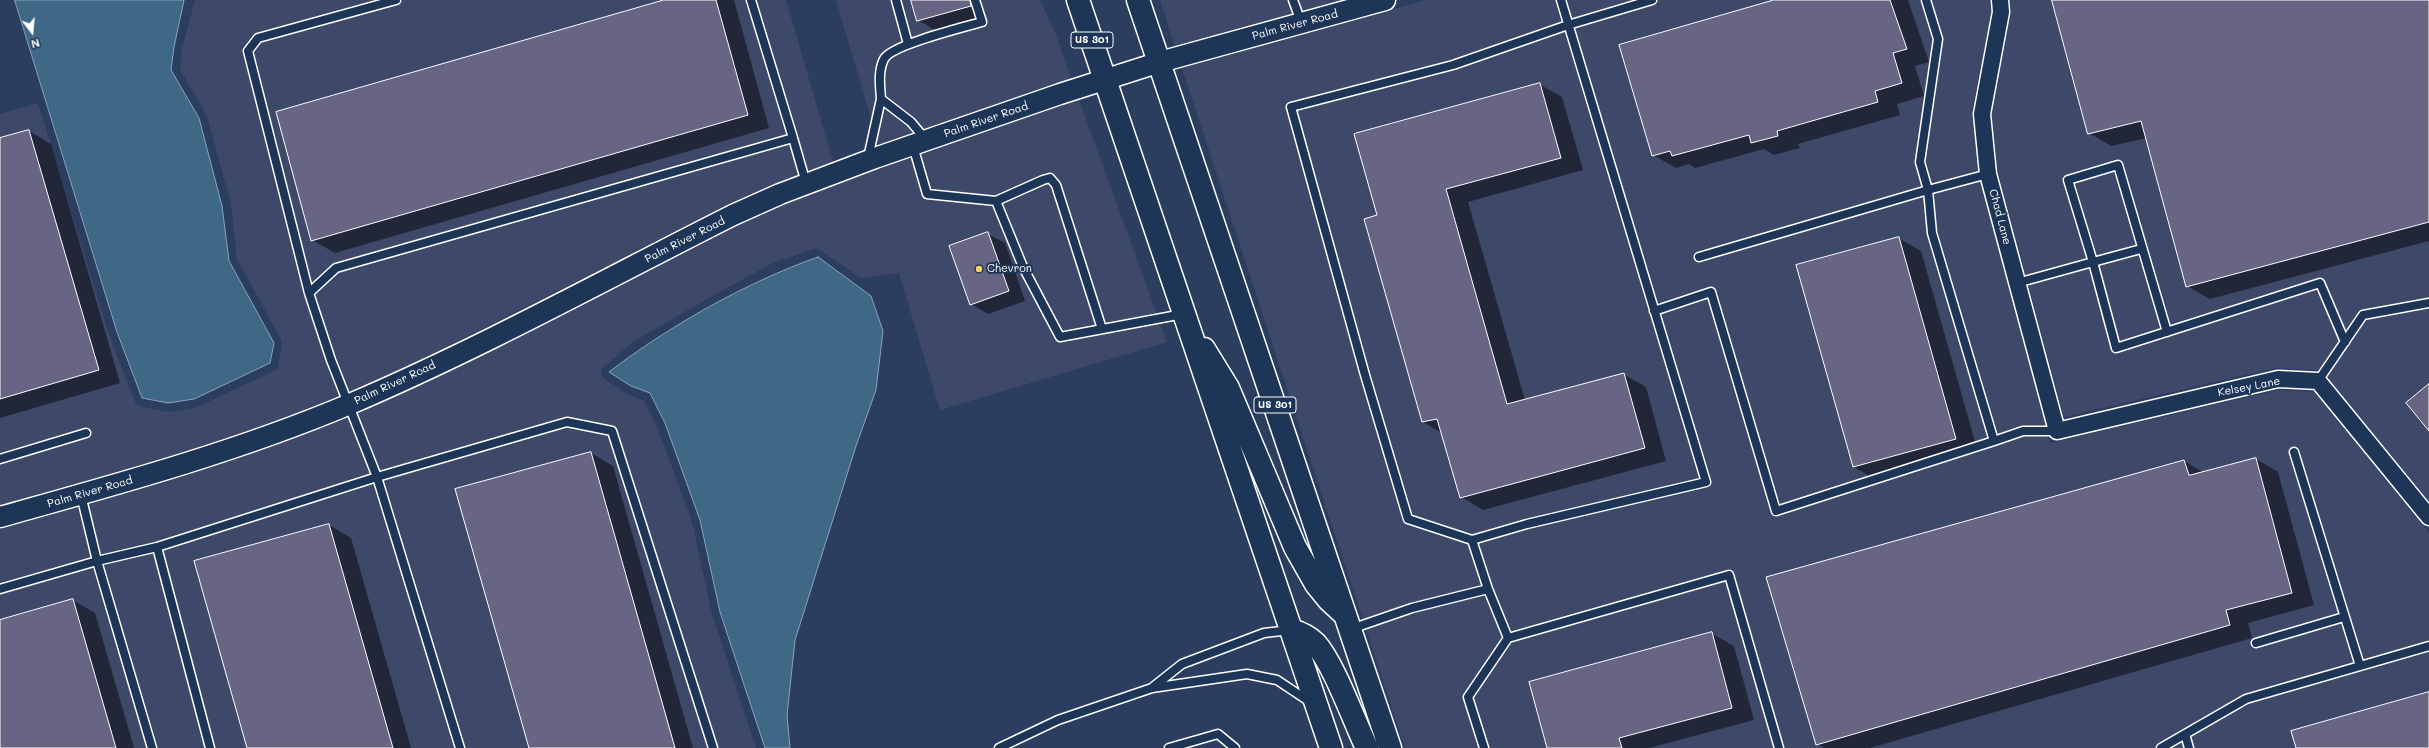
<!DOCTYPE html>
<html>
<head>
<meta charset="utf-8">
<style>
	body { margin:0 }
	#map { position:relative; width:2429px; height:748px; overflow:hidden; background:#2c3e60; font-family:Mali,sans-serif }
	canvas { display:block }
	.north { position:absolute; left:12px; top:12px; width:40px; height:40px; -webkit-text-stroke:3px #1d3557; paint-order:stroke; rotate:164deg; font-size:11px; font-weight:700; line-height:16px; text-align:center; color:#fff }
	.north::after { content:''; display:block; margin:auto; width:14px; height:18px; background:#fff; clip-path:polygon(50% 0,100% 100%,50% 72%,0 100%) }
</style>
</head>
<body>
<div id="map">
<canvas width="2429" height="748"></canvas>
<div class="north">N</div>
</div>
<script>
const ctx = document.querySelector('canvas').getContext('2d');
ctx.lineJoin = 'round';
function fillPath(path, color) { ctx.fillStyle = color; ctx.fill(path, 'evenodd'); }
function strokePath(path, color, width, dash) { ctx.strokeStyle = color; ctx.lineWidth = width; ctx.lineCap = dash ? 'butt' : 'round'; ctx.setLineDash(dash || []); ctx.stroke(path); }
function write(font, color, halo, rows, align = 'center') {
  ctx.font = font + ' Mali,sans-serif'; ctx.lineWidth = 4; ctx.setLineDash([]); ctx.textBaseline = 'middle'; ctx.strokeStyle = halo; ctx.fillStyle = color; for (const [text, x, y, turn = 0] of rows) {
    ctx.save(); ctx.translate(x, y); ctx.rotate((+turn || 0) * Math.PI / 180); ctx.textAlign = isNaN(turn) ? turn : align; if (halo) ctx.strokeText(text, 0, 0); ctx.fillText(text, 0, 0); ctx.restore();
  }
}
fillPath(new Path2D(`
	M195 0H786L833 162 729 205 420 360 345 394 263 427 180 455 0 506V114L38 103 109 335 136 404 141 407 168 412 195 408 274 371 278 368 282 345 281 339 237 259 231 204 207 116 180 69 182 49Z
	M836 0H1040L1056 35 1071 79 879 145Z
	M1160 0H1344L1175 47Z
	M1426 0H1990L1992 11 1972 111 1978 174 2050 443 2279 390 2314 392 2429 533V748H1405L1182 68Z
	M2010 0H2429V502L2325 374 2318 370 2275 368 2064 417 1998 172 1992 115 2011 12Z
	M1079 100 1167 342 940 410 899 273 861 278 817 248 773 263 707 299 633 342 601 369 603 378 627 394 644 401 657 427 692 522 712 614 756 748H0V529L186 476 270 447 353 414 429 380 738 225 784 205 879 169Z`), '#3e496a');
const water = new Path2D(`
	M15 0H184L174 47 171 70 199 118 222 206 229 261 274 343 270 363 194 399 168 403 142 398 117 332Z
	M818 257 871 296 883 331 876 390 856 446 795 640 787 715 790 748H765L720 612 700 520 665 423 650 393 631 386 609 372C669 326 747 282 818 257Z`);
fillPath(water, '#3f6786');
strokePath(water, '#8ca4b6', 1);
fillPath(new Path2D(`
	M668 0H734L769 128 335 253 312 240Z
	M912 0H975L981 22 940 33 918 20Z
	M1778 0H1908L1929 62 1915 66 1924 96 1897 104 1900 115 1798 144 1800 148 1774 155 1764 149 1695 168 1689 164 1676 168 1653 155Z
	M2053 0H2429V241L2210 299 2187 286 2147 138 2111 146 2089 133Z
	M1539 84 1562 97 1583 170 1468 202 1525 400 1623 374 1646 387 1666 461 1483 510 1461 497 1442 433 1423 422 1378 216Z
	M29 131 51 144 120 383 0 418V139Z
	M988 234 1005 243 1025 301 988 314 971 304Z
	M1898 238 1921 251 1978 452 1876 480 1854 467Z
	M591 453 613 466 693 748H530Z
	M2256 459 2278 472 2314 605 2248 623 2252 638 1870 748H1824L1817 744 2184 461 2203 472Z
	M329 525 351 538 411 748H248Z
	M73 600 95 613 134 748H0V621Z
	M1711 633 1734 646 1754 720 1649 748H1548Z`), '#0007');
const building = new Path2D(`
	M664 0H716L748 115 311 241 276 112Z
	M911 0H970L971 6 917 21Z
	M1774 0H1890L1907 49 1893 53 1902 83 1875 91 1878 102 1777 131 1778 136 1751 143 1749 135 1672 156 1670 151 1652 156 1619 45Z
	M2052 0H2429V222L2186 287 2141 121 2088 134Z
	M1540 83 1561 158 1446 189 1507 404 1624 373 1645 448 1460 498 1437 419 1422 422 1364 219 1377 215 1354 134Z
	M29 130 99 370 0 399V138Z
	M988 232 1009 291 970 305 949 246Z
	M1899 237 1956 439 1853 467 1796 265Z
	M2429 384V431L2406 403Z
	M591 452 675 748H529L455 489Z
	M2256 458 2292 593 2226 610 2230 625 1816 745 1766 577 2184 460 2189 475Z
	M329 524 393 748H247L194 561Z
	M73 599 116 748H0V620Z
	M1712 632 1732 708 1619 738 1622 748H1547L1529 682Z
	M2429 692V748H2296L2291 731Z`);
fillPath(building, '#686483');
strokePath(building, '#fff', 1);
const service = new Path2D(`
	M396 0 258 38 248 51 309 293 331 360 377 477 460 748
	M896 0 908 44
	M1293 0 1301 22
	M1926 0 1938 39 1920 162 1928 190 1988 174
	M881 99C880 85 878 71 884 59 891 45 964 27 982 22L975 0
	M793 138 806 183
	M913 146 927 194 996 201 1023 267 1060 337 1183 314
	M868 158 881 99 911 122 926 140
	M996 201 1043 180 1050 178 1056 185 1102 329
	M2141 249 2093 262 2068 180 2118 165 2167 332
	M2017 283 2093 262 2116 348 2320 283 2345 342
	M309 293 336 268 793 138 751 0
	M1654 311 1711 292 1776 511 1994 441 1932 233 1928 190 1699 257
	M2318 381 2363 315 2429 303
	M1994 441 2023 431H2057
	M2294 452 2360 666
	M0 459 86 433
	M1472 540 1408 519 1365 375 1291 107 1453 65 1568 25 1652 0
	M157 547 210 748
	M0 589 97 561 81 495
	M1351 629 1412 608 1488 589 1472 540 1527 524 1706 482 1561 0
	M1508 638 1729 575 1779 748
	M2256 643 2344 617
	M1153 687 1182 664 1264 633 1290 630
	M2185 734 2189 748
	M152 748 97 561 157 547 377 477 567 422 612 431 713 748
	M999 748 1058 720 1152 688 1247 674 1277 680 1310 702
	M1169 748 1218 734 1235 748
	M1484 748 1468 697 1508 638 1488 589
	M2161 748 2246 699 2429 646`);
const minor = new Path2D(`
	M2000 0 2001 12 1982 114 1988 174 2057 431 2278 379 2318 381 2429 517`);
const tertiary = new Path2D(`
	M0 517C118 484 236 452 350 404 481 348 606 279 733 215L780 194 875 158 1060 94 1160 62 1385 0`);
const primary = new Path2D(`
	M1078 0 1331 748
	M1138 0 1390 748
	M1204 349 1228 388 1295 547 1316 584 1329 600 1343 613
	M1291 630C1301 633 1308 636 1315 643 1334 664 1354 721 1367 748`);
strokePath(service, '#fff', 11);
strokePath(minor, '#fff', 19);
strokePath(tertiary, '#fff', 23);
strokePath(primary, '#fff', 25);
strokePath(service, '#1d3557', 8);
strokePath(minor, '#1d3557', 16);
strokePath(tertiary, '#1d3557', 20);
strokePath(primary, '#1d3557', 22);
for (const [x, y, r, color] of [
	[979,269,4,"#ffd166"]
]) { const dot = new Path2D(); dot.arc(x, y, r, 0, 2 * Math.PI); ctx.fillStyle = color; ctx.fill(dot); strokePath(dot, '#1d3557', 1.5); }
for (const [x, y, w] of [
	[1092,40,42],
	[1275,405,42]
]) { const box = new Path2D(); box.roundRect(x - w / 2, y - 8, w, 16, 3); ctx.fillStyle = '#1d3557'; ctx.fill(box); strokePath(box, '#fff', 1); }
write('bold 10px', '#fff', null, [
	["US 301",1092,40],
	["US 301",1275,405]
]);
write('11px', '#fff', '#1d3557', [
	["Palm River Road",1295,25,-15],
	["Palm River Road",986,120,-19],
	["Chad Lane",2000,217,75],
	["Palm River Road",685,240,-27],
	["Palm River Road",395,383,-25],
	["Kelsey Lane",2249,387,-11],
	["Palm River Road",90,492,-16]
]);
write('11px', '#fff', '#1d3557', [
	["Chevron",987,269]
], 'left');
</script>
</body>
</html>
